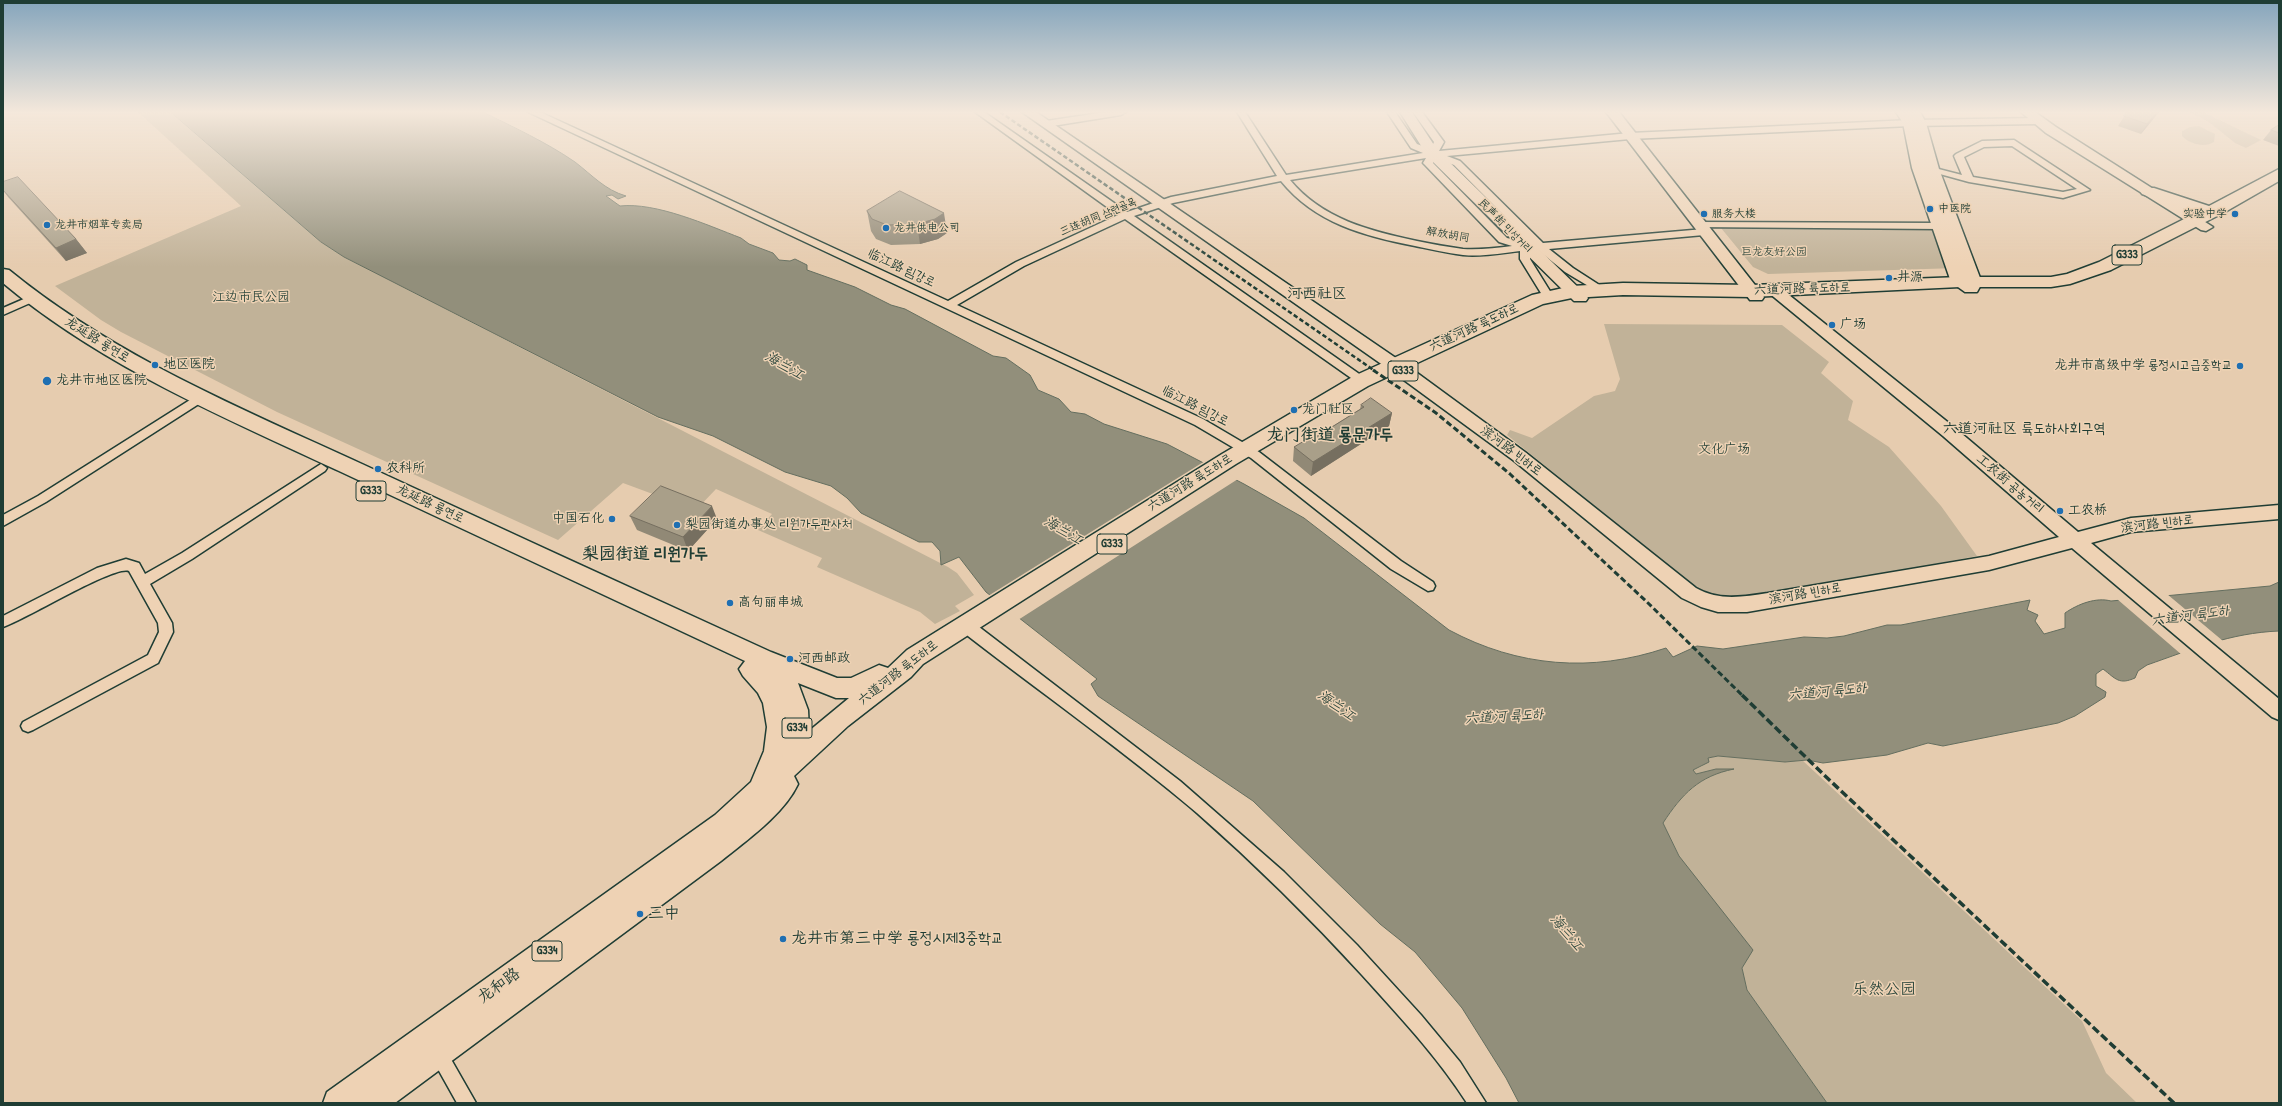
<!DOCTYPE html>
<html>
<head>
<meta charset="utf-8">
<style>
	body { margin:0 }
	#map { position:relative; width:2282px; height:1106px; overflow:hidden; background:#e6ccaf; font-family:"Patrick Hand",sans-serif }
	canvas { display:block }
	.frame { position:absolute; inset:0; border:4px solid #1f3d34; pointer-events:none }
</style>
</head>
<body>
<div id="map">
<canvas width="2282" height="1106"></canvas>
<div class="frame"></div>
</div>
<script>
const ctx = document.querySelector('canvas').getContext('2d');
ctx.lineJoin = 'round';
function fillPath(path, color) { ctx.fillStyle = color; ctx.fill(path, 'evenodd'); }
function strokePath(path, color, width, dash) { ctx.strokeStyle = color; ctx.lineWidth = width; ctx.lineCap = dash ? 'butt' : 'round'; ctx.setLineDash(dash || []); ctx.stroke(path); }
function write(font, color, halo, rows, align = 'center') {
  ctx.font = font + ' "Patrick Hand","LXGW WenKai TC","Poor Story",sans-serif'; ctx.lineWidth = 3; ctx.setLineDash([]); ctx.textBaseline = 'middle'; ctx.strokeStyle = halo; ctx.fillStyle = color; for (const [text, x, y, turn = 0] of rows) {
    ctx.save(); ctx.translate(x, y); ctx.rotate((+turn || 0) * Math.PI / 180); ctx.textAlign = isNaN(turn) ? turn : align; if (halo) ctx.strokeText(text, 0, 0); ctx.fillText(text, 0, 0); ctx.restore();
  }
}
fillPath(new Path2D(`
	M138 112H171L321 242 344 257 948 567 957 573 974 595 955 606 960 611 935 624 920 612 817 567 822 558 758 530 772 514 716 489 696 510 623 483 558 540 277 412 121 332 101 320 55 286 241 206Z
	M2190 112H2203L2261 140 2246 148 2235 143 2210 123Z
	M2199 126 2215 134 2214 142C2204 148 2190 144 2182 136V131L2190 127Z
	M1721 228 1937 229 1957 268 1768 274 1753 267Z
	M1604 324 1782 325 1829 362 1821 373 1853 401 1848 420 1889 447 1941 506 1977 556 1784 592 1747 596 1716 595 1695 587 1507 435 1510 430 1532 438 1594 396 1615 391 1620 379Z
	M1718 756 1785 762 1802 760 2082 1021 2106 1073 2137 1103H1827L1747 990C1744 981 1740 972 1744 963L1679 856 1663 823C1681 796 1698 777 1732 769H1716L1696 774 1693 770 1702 766 1708 758Z`), '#c1b298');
const water = new Path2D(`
	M171 112H483C513 127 546 142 575 162 592 175 605 190 626 196L618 199 612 195 606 196 620 206C656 202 707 225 741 238L749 244 773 253 779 260 790 261 795 259 807 265V270L855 287 891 305 905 309 993 356 1006 358 1030 375 1038 390 1059 399 1071 412 1085 414 1104 424 1167 444 1244 484 1304 518 1449 630C1518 667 1592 673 1666 648L1673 657 1697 646 1723 649 1804 637 1827 638 1844 636 1887 625H1901L2030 600 2027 610 2038 615 2035 621 2044 634 2065 628V613C2078 604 2096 597 2111 601L2270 586 2279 582V631C2230 633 2193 649 2147 665L2138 671 2135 678C2119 685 2116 679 2103 669L2096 674V686L2106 692 2105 697 2075 716 2058 723 1943 746 1928 743 1887 755 1823 763 1807 760 1785 762 1718 756 1708 758 1709 762 1693 770 1696 774 1716 769H1734C1699 776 1682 794 1663 823L1679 856 1753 950 1742 968 1747 990 1827 1103H1519L1506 1078 1462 1008 1415 952 1380 924 1253 801 1098 696 1091 684 1097 679 986 592 959 557 941 565 940 551 932 542H919L861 513 847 498 831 486 785 472 713 436 658 417 344 257 321 242Z`);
fillPath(water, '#928f7b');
strokePath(water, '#646e5f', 1);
fillPath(new Path2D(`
	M1205 461 1238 479 1018 620 988 596Z
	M2167 594 2223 641 2182 655 2117 599Z`), '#e6ccaf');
const street = new Path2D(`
	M528 112H540L948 301 1016 262 1118 215 975 112H984L1127 212 1171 197 1277 176 1237 112H1245L1286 175 1423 153 1411 148 1387 112H1395L1417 144 1431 149 1434 142 1413 112H1422L1444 142 1439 151 1630 133 1910 120 2037 118 2042 121 2037 124 1910 126 1630 139 1447 156 1460 161 1543 243 1704 229 1709 232 1704 235 1549 249 1573 268 1604 288 1605 290 1600 293 1565 272 1538 250 1531 251 1530 259 1553 296 1548 299 1544 298 1520 259V251C1502 253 1482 257 1463 255 1447 253 1430 249 1415 246 1364 236 1315 223 1281 181L1173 203 1134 216 1365 378 1367 381 1365 384 1361 385 1125 219 1024 266 957 305 1203 419 1259 452 1401 561 1433 582 1435 586 1433 590 1428 591 1391 569 1251 458 1195 425ZM1426 158 1423 163 1425 165 1499 242 1512 246C1496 248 1479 250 1463 249 1448 247 1432 244 1417 241 1370 231 1322 219 1290 180ZM1435 158 1454 165 1532 244 1507 238 1433 163Z
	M1106 112H1126L1121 115 1046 127 1041 124 1046 121Z
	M2014 140 2090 190 2063 198 1969 182 1918 168 1923 165 1962 175 1954 156 1956 154 1982 141ZM2012 146 2077 189 2063 192 1973 177 1964 157 1984 147Z
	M1699 222 1940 223 1945 226 1940 229 1695 227V223Z
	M33 295 37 296V300L3 315V308Z
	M201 393 205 394 207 397 205 400 46 502 3 526V515L38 496Z
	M321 464 327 468 325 471 192 559 150 584 172 623 173 632 158 663 33 730 28 732 23 730 21 726 23 722 148 655 159 632 158 623 129 571C114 565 25 620 3 627V616L97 568 126 559 139 563 145 574 182 553Z
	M965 619 970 620 1180 781 1284 872 1357 945 1421 1015 1460 1062 1486 1103H1467C1437 1056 1399 1016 1362 975 1310 918 1255 864 1197 813 1124 751 1044 695 968 636L958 624 960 620Z
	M438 1044 444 1047 476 1103H457L429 1053 432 1047Z`);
const secondary = new Path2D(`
	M1022 112H1036L1409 367 1525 452 1696 588C1719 601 1742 597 1768 593L1989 556 2059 537 1943 436 1769 293 1766 290 1769 287H1779L1955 428 2078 532 2131 518 2279 505V519L2131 532 2091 543 2279 699V720L2272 717 2072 548 1989 570 1747 612H1718L1701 607 1682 598 1513 460 1397 375Z
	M1400 112H1412L1438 151 1586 295 1588 298 1586 301H1574L1428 157Z
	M1606 112H1619L1762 294 1764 297 1762 300H1750Z
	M2021 112H2035L2056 127 2213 227 2206 231 2201 230 2046 133Z`);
const primary = new Path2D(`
	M1896 112H1920L1926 123 1939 169 1982 283 1977 292H1965L1951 282 1912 168 1903 123Z`);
const highway = new Path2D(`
	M2279 169V181L2225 212 2111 270 2070 284 2051 287H1960L1751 297 1623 295 1572 298 1543 304 1368 386 1236 464 923 664 911 677 848 726 794 776 798 784C784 814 747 840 721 861L395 1103H323L327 1092 715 815 751 782 764 751 767 727 763 703 758 693 743 676 739 669 745 661C610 598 474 534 339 471 223 417 102 366 3 283V269L9 270C114 356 240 408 362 464 498 527 635 590 771 652L837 678H851L879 665 888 668 907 650 1222 454 1354 376 1532 295 1572 286 1623 283 1751 285 1960 277H2051L2067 274 2099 262 2196 213 2142 194 2140 191 2142 188H2154L2209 206ZM798 683 836 698H849L809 731 808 710Z`);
strokePath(street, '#1f3d34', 3);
strokePath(secondary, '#1f3d34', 3);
strokePath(primary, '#1f3d34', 3);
strokePath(highway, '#1f3d34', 3);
fillPath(street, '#eed2b4');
fillPath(secondary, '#eed2b4');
fillPath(primary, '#eed2b4');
fillPath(highway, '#eed2b4');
strokePath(new Path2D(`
	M1000 112 1375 371`), '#1f3d34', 2.5, [4.5, 2.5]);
strokePath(new Path2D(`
	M1373 370 1436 413 1510 474 1648 603 1743 696`), '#1f3d34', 3, [6, 3]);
strokePath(new Path2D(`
	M1742 695 1823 774 2174 1103`), '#1f3d34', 3.5, [8, 3.5]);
fillPath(new Path2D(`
	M2127 112H2159L2141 134 2118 126Z
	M2279 125V146L2263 140 2271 130Z
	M3 182 76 239 87 253 66 261 8 197 3 190Z
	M900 191 947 233 938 239 920 244 891 245 876 239 871 231 867 211Z
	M1361 405 1392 413 1389 426 1311 476 1293 461 1294 447 1311 440 1360 409Z
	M630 516 717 519 688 551 637 530Z`), '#918976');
fillPath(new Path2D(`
	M2157 112H2159L2141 134 2147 124Z
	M944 213 947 233 938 239 920 244 917 224Z
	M76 239 87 253 66 261 56 248Z
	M1392 413 1389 426 1311 476 1313 462Z
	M712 506 717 519 688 551 683 537Z`), '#766f60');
const building = new Path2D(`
	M2127 112H2157L2147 124 2124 116Z
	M2279 125V133L2271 130Z
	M18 177 76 239 56 248 3 190V182Z
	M900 191 944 213 935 219 917 224 887 225 872 219 867 211Z
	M1371 398 1392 413 1313 462 1294 447 1309 438 1311 440 1364 407 1361 405Z
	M661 486 712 506 683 537 630 516Z`);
fillPath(building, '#a99f89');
strokePath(building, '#766f60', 1);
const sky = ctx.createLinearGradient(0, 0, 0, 267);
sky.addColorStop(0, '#85a5bc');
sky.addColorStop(0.42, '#f4e8db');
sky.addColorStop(1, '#f4e8db00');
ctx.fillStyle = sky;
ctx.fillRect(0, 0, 2282, 267);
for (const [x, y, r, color] of [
	[1930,209,4,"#1f6fb2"],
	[1704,214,4,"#1f6fb2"],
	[2235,214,4,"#1f6fb2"],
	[47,225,4,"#1f6fb2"],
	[886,228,4,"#1f6fb2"],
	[1889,278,4,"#1f6fb2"],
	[1832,325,4,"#1f6fb2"],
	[155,365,4,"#1f6fb2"],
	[2240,366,4,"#1f6fb2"],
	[47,381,5,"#1f6fb2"],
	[1294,410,4,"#1f6fb2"],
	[378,469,4,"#1f6fb2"],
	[2060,511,4,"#1f6fb2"],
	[612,519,4,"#1f6fb2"],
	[677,525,4,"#1f6fb2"],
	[730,603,4,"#1f6fb2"],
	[790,659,4,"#1f6fb2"],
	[640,914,4,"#1f6fb2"],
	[783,939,4,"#1f6fb2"]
]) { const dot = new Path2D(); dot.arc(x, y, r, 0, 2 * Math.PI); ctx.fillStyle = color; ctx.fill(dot); strokePath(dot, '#eed2b4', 1.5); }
write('11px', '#1f3d34', '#eed2b4', [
	["中医院",1938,209],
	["服务大楼",1712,214],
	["实验中学",2227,214,"right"],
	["龙井市烟草专卖局",55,225],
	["龙井供电公司",894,228]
], 'left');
write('11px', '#1f3d34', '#eed2b4', [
	["三连胡同 삼련골목",1098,217,-23],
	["民声街 민성거리",1505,226,45],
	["解放胡同",1448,235,10]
]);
write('11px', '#2f493e', '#eed2b4', [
	["巨龙友好公园",1774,252]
]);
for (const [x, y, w] of [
	[2127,255,30],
	[1403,371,30],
	[371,491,30],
	[1112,544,30],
	[797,728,30],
	[547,951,30]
]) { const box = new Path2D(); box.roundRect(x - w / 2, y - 10, w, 20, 3); ctx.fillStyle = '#eed2b4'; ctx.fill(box); strokePath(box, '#1f3d34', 1); }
write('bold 12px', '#1f3d34', null, [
	["G333",2127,255],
	["G333",1403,371],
	["G333",371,491],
	["G333",1112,544],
	["G334",797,728],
	["G334",547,951]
]);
write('13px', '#1f3d34', '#eed2b4', [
	["临江路 림강로",901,268,25],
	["六道河路 륙도하로",1802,289,-2],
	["六道河路 륙도하로",1474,328,-25],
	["龙延路 룡연로",97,340,32],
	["临江路 림강로",1195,406,27],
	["滨河路 빈하로",1511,451,37],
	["六道河路 륙도하로",1190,483,-32],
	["工农街 공농거리",2010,484,40],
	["龙延路 룡연로",430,504,25],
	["滨河路 빈하로",2157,524,-7],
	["滨河路 빈하로",1805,594,-10],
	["六道河路 륙도하로",898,673,-38]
]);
write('13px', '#1f3d34', '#eed2b4', [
	["井源",1897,278],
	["广场",1840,325],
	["地区医院",163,365],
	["龙井市高级中学 룡정시고급중학교",2232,366,"right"],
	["龙井市地区医院",56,381],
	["龙门社区",1302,410],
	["农科所",386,469],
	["工农桥",2068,511],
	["中国石化",604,519,"right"],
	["梨园街道办事处 리원가두판사처",685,525],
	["高句丽串城",738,603],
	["河西邮政",798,659]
], 'left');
write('13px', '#2f493e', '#eed2b4', [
	["江边市民公园",251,298],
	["文化广场",1724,450]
]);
write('italic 14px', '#30493f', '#eed2b4', [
	["海兰江",784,366,30],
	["海兰江",1063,531,31],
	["六道河 륙도하",2190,616,-8],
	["六道河 륙도하",1827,692,-6],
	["海兰江",1336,706,35],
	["六道河 륙도하",1504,717,-4],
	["海兰江",1566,933,50]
]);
write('15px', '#1f3d34', '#eed2b4', [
	["河西社区",1317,294],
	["六道河社区 륙도하사회구역",2024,429]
]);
write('16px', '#1f3d34', '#eed2b4', [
	["三中",648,914],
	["龙井市第三中学 룡정시제3중학교",791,939]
], 'left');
write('16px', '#1f3d34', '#eed2b4', [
	["龙和路",499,986,-36]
]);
write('16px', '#2f493e', '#eed2b4', [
	["乐然公园",1884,990]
]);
write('bold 17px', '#1f3d34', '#eed2b4', [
	["龙门街道 룡문가두",1330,435],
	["梨园街道 리원가두",645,554]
]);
</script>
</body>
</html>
